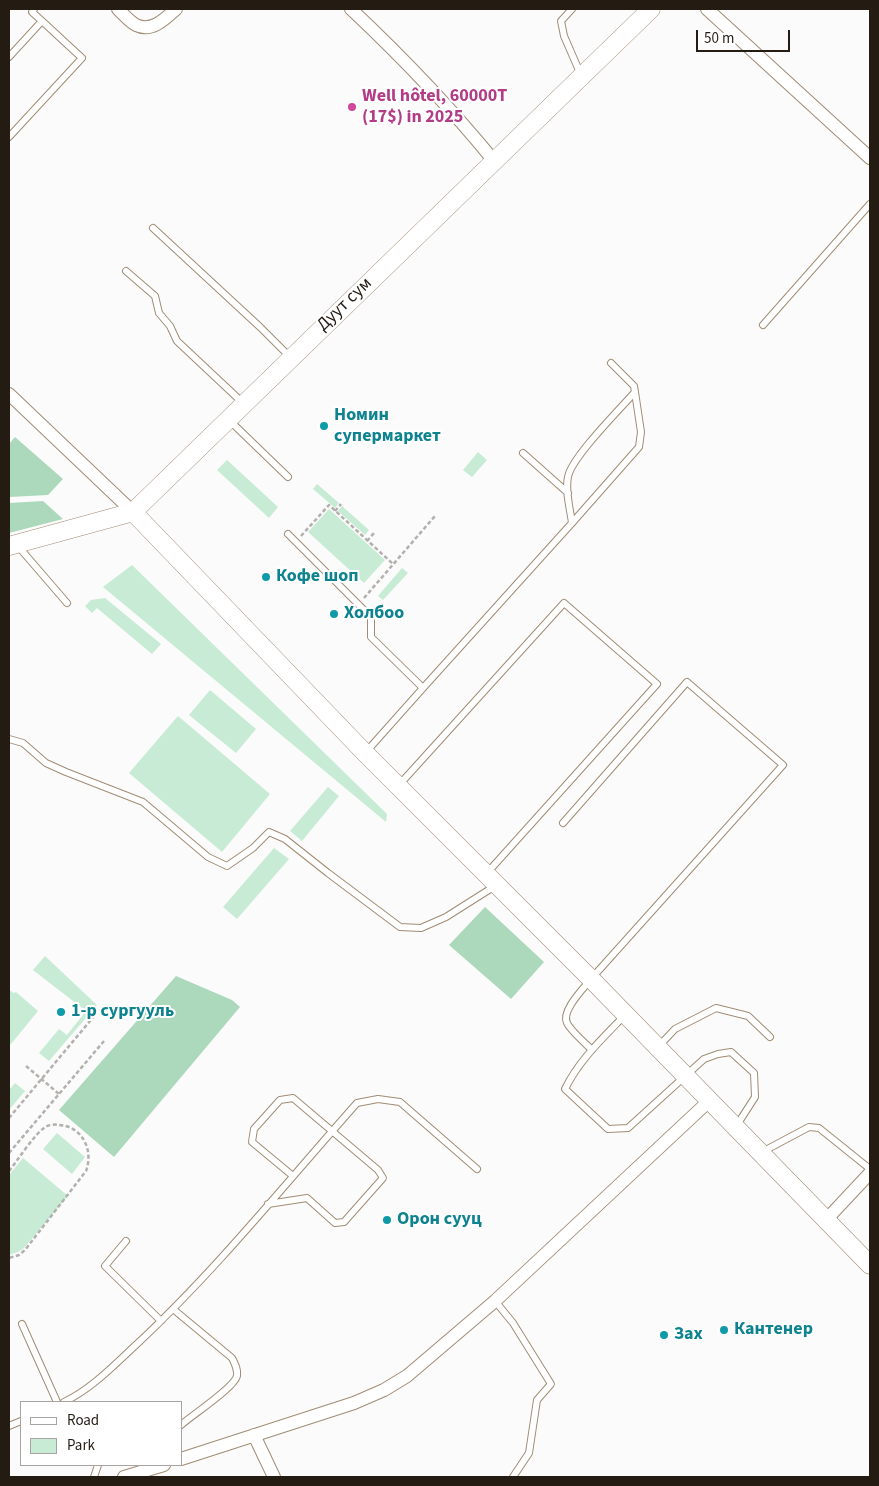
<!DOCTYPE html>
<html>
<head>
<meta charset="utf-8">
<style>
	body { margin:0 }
	#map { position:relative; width:879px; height:1486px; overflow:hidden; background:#fbfbfb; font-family:"Source Sans 3",sans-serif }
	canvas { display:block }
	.frame { position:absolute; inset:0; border:10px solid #241c13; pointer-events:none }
	.legend { position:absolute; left:20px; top:1401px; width:162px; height:65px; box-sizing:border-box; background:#fff; border:1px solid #a7a4a1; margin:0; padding:6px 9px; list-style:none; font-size:15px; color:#241c13 }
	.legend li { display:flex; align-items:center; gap:10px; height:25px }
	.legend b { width:25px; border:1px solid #a7a4a1 }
	.scale { position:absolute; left:696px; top:30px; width:94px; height:22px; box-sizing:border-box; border:2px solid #241c13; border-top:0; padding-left:6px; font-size:15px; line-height:18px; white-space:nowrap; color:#241c13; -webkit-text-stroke:4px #fff; paint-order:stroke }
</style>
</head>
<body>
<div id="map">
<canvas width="879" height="1486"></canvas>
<div class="frame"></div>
<ul class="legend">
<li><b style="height:6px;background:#fff"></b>Road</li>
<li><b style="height:14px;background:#c7ebd4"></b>Park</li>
</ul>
<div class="scale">50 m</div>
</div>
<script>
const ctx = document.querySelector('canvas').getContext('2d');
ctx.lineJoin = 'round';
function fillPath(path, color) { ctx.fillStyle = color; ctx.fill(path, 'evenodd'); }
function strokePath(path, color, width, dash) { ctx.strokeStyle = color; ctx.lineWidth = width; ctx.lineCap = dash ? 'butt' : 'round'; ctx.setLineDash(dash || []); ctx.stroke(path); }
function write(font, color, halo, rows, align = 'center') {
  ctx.font = font + ' "Source Sans 3",sans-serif'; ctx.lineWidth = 4; ctx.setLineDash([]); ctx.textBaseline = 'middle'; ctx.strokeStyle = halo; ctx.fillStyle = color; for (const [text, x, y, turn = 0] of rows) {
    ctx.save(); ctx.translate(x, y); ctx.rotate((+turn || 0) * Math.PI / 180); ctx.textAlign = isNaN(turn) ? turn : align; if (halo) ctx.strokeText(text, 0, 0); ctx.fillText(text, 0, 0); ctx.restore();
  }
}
fillPath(new Path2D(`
	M478 452 487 460 472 477 463 470Z
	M227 460 278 507 269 518 217 470Z
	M317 484 339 503 335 508 313 489Z
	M342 506 369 530 365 535 338 511Z
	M329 509 385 560 364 583 308 532Z
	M132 565 387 814 386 822 103 587Z
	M402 568 408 573 383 600 378 596Z
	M105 598 161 644 152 654 97 608 92 613 85 606 91 600Z
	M210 690 256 729 236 753 189 715Z
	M178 716 270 794 222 852 129 773Z
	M328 787 339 796 302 841 290 831Z
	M274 848 289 859 237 919 223 907Z
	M45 956 97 1005 49 1061 39 1053 59 1029 67 1035 86 1011 33 970Z
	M9 990 14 993 16 992 38 1011 11 1044 9 1043Z
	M15 1083 25 1091 9 1110V1090Z
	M57 1133 85 1157 72 1174 43 1149Z
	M23 1158 68 1196 24 1248 18 1252 9 1255V1175Z`), '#c7ebd4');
fillPath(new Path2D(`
	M15 437 63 479 48 495 9 497V444Z
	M43 501 63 519 9 533V503Z
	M485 907 544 962 511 999 449 945Z
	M176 976 232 1000 240 1007 114 1157 59 1110Z`), '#acd8bc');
const lane = new Path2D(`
	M572 9 561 21 564 36 581 75
	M9 57 42 21 32 12 34 9
	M9 137 82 58 42 21
	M153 228 260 327 290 357
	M126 271 155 296 159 313 170 326 177 341 243 403
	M763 325 870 204
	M229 420 288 477
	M523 453 568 493
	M572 523 639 447 641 432 635 392
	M288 534 371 617V637L423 688 366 752
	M17 545 67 603
	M423 688 572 523C570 508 565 491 568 477 571 458 620 409 635 392L634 386 611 363
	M9 739 23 743 46 763 66 772 143 802 208 857 227 866 253 848 269 832 285 839 328 873 400 927 421 928 446 917 495 886
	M399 785 564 603 657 684 487 873
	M563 823 687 682 783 765 591 979C583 989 561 1011 567 1023 571 1031 585 1043 592 1050
	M625 1015C603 1038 579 1060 565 1089L608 1129 628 1128 704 1059 718 1054 731 1052 754 1073 755 1097 737 1125
	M658 1047 675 1029 716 1008 748 1016 770 1037
	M762 1152 809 1127 819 1128 870 1169
	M268 1204 307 1198 335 1223 344 1222 383 1178 378 1170 293 1098 280 1100 254 1129 252 1142 293 1176
	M126 1241 105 1266 161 1321
	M495 1301 513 1323 551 1384 537 1400 529 1453 513 1477
	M173 1309 232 1358C235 1364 238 1369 237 1376 234 1388 192 1415 181 1425
	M22 1324 57 1402
	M64 1402C93 1388 115 1364 138 1343 217 1269 285 1184 357 1103L378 1099 400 1102 477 1169
	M9 1426 21 1421
	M94 1477 98 1465`);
const street = new Path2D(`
	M118 9C123 14 130 22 136 25 152 33 166 18 176 9
	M351 9C402 57 450 107 494 161
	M707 9 870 158
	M9 394 133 512
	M826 1220 870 1173
	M254 1435 274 1477
	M181 1459 354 1403 384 1390 407 1376 495 1301 709 1101
	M124 1477 164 1465`);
const secondary = new Path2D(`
	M133 512 365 753 591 979 870 1265
	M9 546 133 512 651 9`);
strokePath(lane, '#a18c75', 8);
strokePath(street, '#a18c75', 14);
strokePath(secondary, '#a18c75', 19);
strokePath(new Path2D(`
	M335 511 341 504
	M301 536 329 505 393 564
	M367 541 374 533
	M364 598 435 516
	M26 1066 59 1094
	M9 1118 95 1015
	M9 1153 104 1041
	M9 1171C18 1160 33 1136 44 1128 47 1125 54 1124 59 1125 82 1126 94 1150 86 1171L25 1250 19 1255 9 1258`), '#b3b0ad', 2.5, [4, 2.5]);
strokePath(lane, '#fff', 6);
strokePath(street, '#fff', 12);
strokePath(secondary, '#fff', 18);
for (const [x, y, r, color] of [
	[352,107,5,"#d1479c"],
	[324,426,5,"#0f9aa8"],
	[266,577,5,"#0f9aa8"],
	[334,614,5,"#0f9aa8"],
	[61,1012,5,"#0f9aa8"],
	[387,1220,5,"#0f9aa8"],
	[724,1330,5,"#0f9aa8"],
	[664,1335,5,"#0f9aa8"]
]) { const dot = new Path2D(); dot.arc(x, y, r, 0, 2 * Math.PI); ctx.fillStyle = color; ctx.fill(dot); strokePath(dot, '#fff', 2); }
write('bold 18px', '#b23c85', '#fff', [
	["Well hôtel, 60000T",362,97],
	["(17$) in 2025",362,118]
], 'left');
write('18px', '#241c13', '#fff', [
	["Дуут сум",345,305,-44]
]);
write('bold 18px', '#0d838f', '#fff', [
	["Номин",334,416],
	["супермаркет",334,437],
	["Кофе шоп",276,577],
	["Холбоо",344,614],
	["1-р сургууль",71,1012],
	["Орон сууц",397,1220],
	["Кантенер",734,1330],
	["Зах",674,1335]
], 'left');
</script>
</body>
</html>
